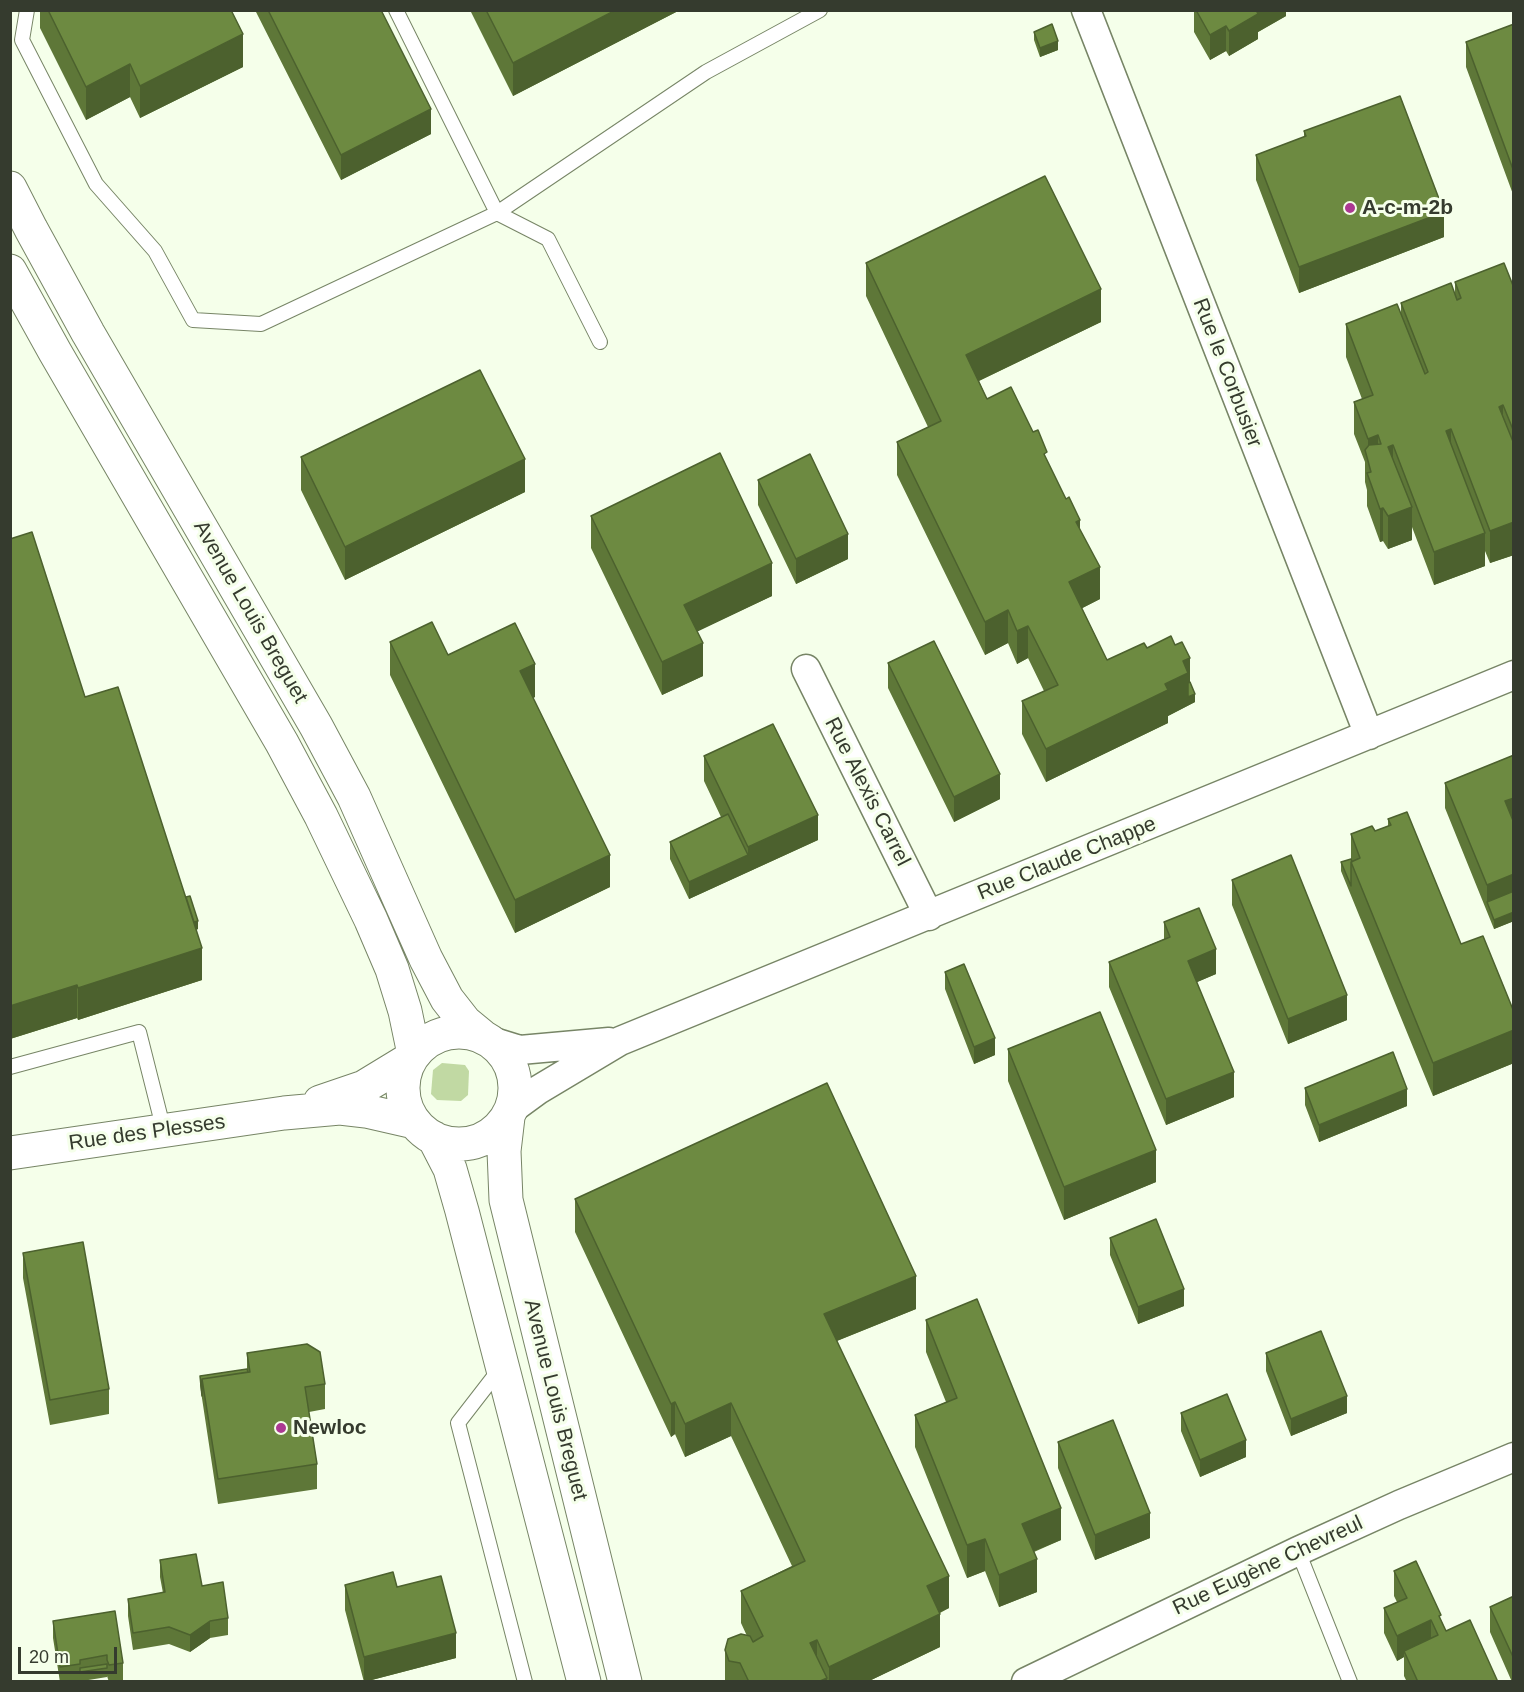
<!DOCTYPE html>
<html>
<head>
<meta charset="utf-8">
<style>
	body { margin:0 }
	#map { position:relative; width:1524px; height:1692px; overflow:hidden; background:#f5ffea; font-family:Helvetica,sans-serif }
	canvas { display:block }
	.frame { position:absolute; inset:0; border:12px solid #353b2e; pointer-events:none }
	.scale { position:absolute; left:18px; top:1647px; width:99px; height:27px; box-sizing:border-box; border:3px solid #353b2e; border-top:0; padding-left:8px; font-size:18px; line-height:21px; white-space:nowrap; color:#353b2e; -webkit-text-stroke:4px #f5ffea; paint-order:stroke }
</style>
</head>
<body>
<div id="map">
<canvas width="1524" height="1692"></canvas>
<div class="frame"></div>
<div class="scale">20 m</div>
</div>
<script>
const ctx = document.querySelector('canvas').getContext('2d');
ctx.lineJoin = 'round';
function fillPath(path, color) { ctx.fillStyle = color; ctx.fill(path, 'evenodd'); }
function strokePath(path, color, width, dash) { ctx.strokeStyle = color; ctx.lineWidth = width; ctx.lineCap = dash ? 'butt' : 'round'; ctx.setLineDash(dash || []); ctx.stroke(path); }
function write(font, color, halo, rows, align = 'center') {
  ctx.font = font + ' Helvetica,sans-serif'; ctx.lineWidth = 6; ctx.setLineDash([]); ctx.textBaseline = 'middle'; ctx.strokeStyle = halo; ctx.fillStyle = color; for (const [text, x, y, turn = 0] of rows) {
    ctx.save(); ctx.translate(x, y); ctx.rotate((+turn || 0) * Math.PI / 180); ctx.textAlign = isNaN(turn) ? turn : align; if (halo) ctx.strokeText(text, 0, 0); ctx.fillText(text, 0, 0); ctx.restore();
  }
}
fillPath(new Path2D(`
	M442 1063 465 1065 469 1071 468 1095 461 1101 437 1100 431 1094 433 1070Z`), '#c1d9a3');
const lane = new Path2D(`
	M27 10 22 40 96 184 155 251 193 320 261 324 497 213 706 72 820 10
	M396 10 497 213 548 239 600 342
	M10 1067 139 1032 164 1131
	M499 1370 458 1423 525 1682
	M1298 1551 1350 1682`);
const street = new Path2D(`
	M1086 10 1369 735
	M806 669 929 916
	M491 1041 520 1050 609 1042
	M512 1109 538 1090 620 1041 1514 675
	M1026 1682 1298 1551 1399 1505 1514 1457`);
const secondary = new Path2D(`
	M10 188 31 229 88 333 316 726 354 797 426 959 447 999 465 1022 482 1036
	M10 271 55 352 282 743 321 816 371 920 392 969 405 1011 414 1054
	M403 1088a56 56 0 1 1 112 0a56 56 0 1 1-112 0Z
	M320 1102 364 1087 410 1059
	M508 1117 504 1151 506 1200 625 1682
	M434 1138 450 1169 462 1211 584 1682
	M10 1153 284 1113 340 1108 366 1111 414 1122`);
strokePath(lane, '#778566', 16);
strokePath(street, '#778566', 31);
strokePath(secondary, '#778566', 35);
strokePath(lane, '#fff', 14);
strokePath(street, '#fff', 28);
strokePath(secondary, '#fff', 33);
fillPath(new Path2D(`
	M40 10H231L243 67 140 118 130 97 86 120 40 28Z
	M255 10H381L431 134 341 180Z
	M470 10H680L513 96Z
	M1194 10H1286V16L1258 32V39L1229 56 1226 51 1210 60 1194 32Z
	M1514 24V197L1466 67V42Z
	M1034 32 1058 50 1040 57 1034 40Z
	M1304 131 1444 237 1299 293 1256 180V155L1304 137Z
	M866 263 1101 322 979 381 987 399 1047 461 1080 530 1100 599 1082 608 1107 660 1147 648 1190 682 1195 702 1168 716V723L1046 782 1022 734V701L1044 691 1028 658 1017 664 1008 643 985 655 897 475V442L928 427 866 296Z
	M1455 282 1514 288V555L1490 563 1485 551V566L1434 585 1412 527V540L1388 549 1383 541 1380 542 1367 506V490L1365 482V462L1354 434V402L1362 399 1346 357V324L1401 314V303L1455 294Z
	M301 457 525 492 345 580 301 490Z
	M758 480 848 559 796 584 758 505Z
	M591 516 772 596 697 631 703 676 662 695 591 548Z
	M10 539 85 697 186 897 198 929 196 930 202 980 78 1020 77 1018 10 1039Z
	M390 642 448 655 535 697 533 698 610 887 515 933 390 675Z
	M888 663 1000 799 954 822 888 688Z
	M1514 755V921L1494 929 1445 808V783Z
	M704 756 818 840 689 899 670 859V842L721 817 704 781Z
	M1388 819 1461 944 1514 1012V1063L1433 1096 1341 871V862L1351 859V834L1375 831 1388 826Z
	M1232 880 1347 1020 1288 1044 1232 905Z
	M1164 922 1216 974 1197 982 1234 1097 1166 1125 1109 987V962L1164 939Z
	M945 972 995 1055 974 1064 945 989Z
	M1008 1049 1156 1182 1064 1220 1008 1081Z
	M1305 1088 1407 1106 1319 1142 1305 1105Z
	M575 1199 916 1309 837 1341 949 1608 940 1613V1647L867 1682H725V1650L747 1636 741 1623V1591L792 1566 731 1436 685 1457 675 1434 671 1437 575 1232Z
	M1110 1238 1184 1306 1138 1324 1110 1255Z
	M23 1253 109 1389V1414L50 1425 23 1278Z
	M926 1320 1061 1540 1034 1552 1037 1592 999 1607 985 1571 967 1578 915 1447V1415L946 1402 926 1352Z
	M247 1353 325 1384V1409L309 1412 317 1464V1489L218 1504 200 1385V1376L247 1369Z
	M1266 1353 1347 1413 1291 1436 1266 1371Z
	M1181 1413 1246 1457 1200 1477 1181 1431Z
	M1058 1442 1150 1538 1095 1560 1058 1468Z
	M160 1560 202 1586 228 1618V1635L210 1638 190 1652 169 1644 133 1650 128 1616V1599L163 1593 160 1577Z
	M1394 1571 1441 1620 1446 1631 1498 1682H1407L1404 1676V1657L1397 1661 1384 1633V1608L1397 1602 1394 1596Z
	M345 1585 397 1587 456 1658 364 1682 345 1610Z
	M1514 1596V1682H1512L1490 1632V1607Z
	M53 1621 123 1663V1680L109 1682 107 1676V1677L76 1682H60L53 1638Z`), '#5e7738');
fillPath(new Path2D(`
	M616 10H680L513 96V63Z
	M1255 10H1286V16L1258 32V39L1229 56V31Z
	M1226 26V51L1210 60V35Z
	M243 34V67L140 118V86Z
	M1058 41V50L1040 57V48Z
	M130 64V97L86 120V87Z
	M431 109V134L341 180V155Z
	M1444 212V237L1299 293V267Z
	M1101 289V322L966 387V355Z
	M1503 405V438L1499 407Z
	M1451 429V462L1446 431Z
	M1378 435V468L1368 463V439Z
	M1393 445V477L1388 447Z
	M525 459V492L345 580V547Z
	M1412 507V540L1388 549V516Z
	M1383 508V541L1380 542V509Z
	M1080 520V552L1076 522Z
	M1514 522V555L1490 563V531Z
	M1485 533V566L1434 585V552Z
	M848 534V559L796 584V559Z
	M772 563V596L684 638V605Z
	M1100 567V599L1069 615V582Z
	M1008 610V643L985 655V622Z
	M1028 626V658L1017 664V631Z
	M703 643V676L662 695V662Z
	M1190 658V691L1195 694V702L1168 716V723L1046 782V749L1165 684 1183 661Z
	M535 664V697L520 704V671Z
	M1000 774V799L954 822V797Z
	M1514 798V823L1505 801Z
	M818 815V840L689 899V882L748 855V847Z
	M610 855V887L515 933V900Z
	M1514 874V899L1487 902V885Z
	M1514 912V921L1494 929V920Z
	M198 921V929L187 932V924Z
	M202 948V980L78 1020V988Z
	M1216 949V974L1188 986V961Z
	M77 985V1018L10 1039V1006Z
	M1347 995V1020L1288 1044V1019Z
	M1514 1030V1063L1433 1096V1063Z
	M995 1038V1055L974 1064V1047Z
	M1234 1072V1097L1166 1125V1099Z
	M1407 1089V1106L1319 1142V1125Z
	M1156 1150V1182L1064 1220V1187Z
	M916 1276V1309L824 1346V1314Z
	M1184 1289V1306L1138 1324V1307Z
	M1347 1396V1413L1291 1436V1419Z
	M675 1402V1434L671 1437V1404Z
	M731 1403V1436L685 1457V1424Z
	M1246 1440V1457L1200 1477V1460Z
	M1061 1508V1540L1022 1556V1524Z
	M1150 1513V1538L1095 1560V1535Z
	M985 1539V1571L967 1578V1545Z
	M1037 1559V1592L999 1607V1575Z
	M949 1576V1608L927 1618V1586Z
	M940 1614V1647L867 1682H829V1667Z
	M1431 1620V1645L1404 1651V1657L1397 1661V1636Z
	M210 1621V1638L190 1652V1635Z
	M456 1633V1658L364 1682V1657Z
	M817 1640V1673L810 1643Z
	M827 1678V1682H818Z`), '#4c612e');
const building = new Path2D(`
	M48 10H231L243 34 140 86 130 64 86 87Z
	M268 10H381L431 109 341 155Z
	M486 10H616L513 63Z
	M1196 10H1256L1258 14 1229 31 1226 26 1210 35Z
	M1052 24 1058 41 1040 48 1034 32Z
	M1514 24V172L1466 42Z
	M1400 96 1444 212 1299 267 1256 155 1306 136 1304 131Z
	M1045 176 1101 289 966 355 987 399 1011 387 1033 432 1038 430 1047 452 1044 454 1066 499 1069 497 1080 520 1076 522 1100 567 1069 582 1107 660 1144 643 1147 648 1171 636 1175 645 1182 642 1190 658 1183 661 1188 673 1165 684 1168 690 1046 749 1022 701 1058 685 1028 626 1017 631 1008 610 985 622 897 442 941 421 866 263Z
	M1504 263 1514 288V432L1503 405 1499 407 1514 444V522L1490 531 1451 429 1446 431 1485 533 1434 552 1393 445 1388 447 1412 507 1388 516 1383 508 1380 509 1367 473 1371 472 1365 450 1369 445 1381 444 1378 435 1368 439 1354 402 1373 395 1346 324 1397 304 1425 374 1428 372 1401 303 1451 283 1457 300 1461 298 1455 282Z
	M480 370 525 459 345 547 301 457Z
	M720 453 772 563 684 605 703 643 662 662 591 516Z
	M810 454 848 534 796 559 758 480Z
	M32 532 85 697 118 687 202 948 78 988 77 985 10 1006V539Z
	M432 622 448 655 515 623 535 664 520 671 610 855 515 900 390 642Z
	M934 641 1000 774 954 797 888 663Z
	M1190 682 1195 694 1188 697V683Z
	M773 724 818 815 748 847 704 756Z
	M1514 755V798L1505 801 1514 823V874L1487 885 1445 783Z
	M1407 812 1461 944 1483 936 1514 1012V1030L1433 1063 1351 862 1360 858 1351 834 1372 826 1375 831 1391 825 1388 819Z
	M728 814 748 855 689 882 670 842Z
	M1291 855 1347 995 1288 1019 1232 880Z
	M1351 859 1352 862H1351V886L1341 862Z
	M1514 891V912L1494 920 1487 902Z
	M190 896 198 921 194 922 186 897Z
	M1199 908 1216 949 1188 961 1234 1072 1166 1099 1109 962 1170 937 1164 922Z
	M964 964 995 1038 974 1047 945 972Z
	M1100 1012 1156 1150 1064 1187 1008 1049Z
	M1393 1052 1407 1089 1319 1125 1305 1088Z
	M827 1083 916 1276 824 1314 949 1576 927 1586 940 1614 829 1667 817 1640 810 1643 827 1678 818 1682H749L740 1663 729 1661 725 1650 728 1639 741 1634 750 1636 753 1642 763 1636 741 1591 805 1561 731 1403 685 1424 675 1402 671 1404 575 1199Z
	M1156 1219 1184 1289 1138 1307 1110 1238Z
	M83 1242 109 1389 50 1400 23 1253Z
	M977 1299 1061 1508 1022 1524 1037 1559 999 1575 985 1539 967 1545 915 1415 957 1398 926 1320Z
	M1321 1331 1347 1396 1291 1419 1266 1353Z
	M307 1344 320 1352 325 1384 305 1387 317 1464 218 1479 202 1379 250 1372 247 1353Z
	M247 1369 248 1372 202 1379V1396L200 1376Z
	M1227 1394 1246 1440 1200 1460 1181 1413Z
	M1113 1420 1150 1513 1095 1535 1058 1442Z
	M196 1554 202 1586 223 1582 228 1618 210 1621 190 1635 169 1627 133 1633 128 1599 165 1592 160 1560Z
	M1416 1561 1441 1615 1439 1616 1446 1631 1470 1620 1498 1682H1418L1404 1651 1438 1635 1431 1620 1397 1636 1384 1608 1407 1598 1394 1571Z
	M393 1572 397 1587 441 1576 456 1633 364 1657 345 1585Z
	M1514 1596V1659L1490 1607Z
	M115 1611 123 1663 109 1665 107 1660V1655L80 1660V1664L60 1667 53 1621Z
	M107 1664V1668L80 1672V1668Z`);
fillPath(building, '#6d8a41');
strokePath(building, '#4c612e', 1.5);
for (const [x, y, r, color] of [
	[1350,208,6,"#ac3993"],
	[281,1428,6,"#ac3993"]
]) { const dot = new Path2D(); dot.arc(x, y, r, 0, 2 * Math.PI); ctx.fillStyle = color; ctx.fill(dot); strokePath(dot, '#f5ffea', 2); }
write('bold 21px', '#353b2e', '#f5ffea', [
	["A-c-m-2b",1362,208],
	["Newloc",293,1428]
], 'left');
write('21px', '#353b2e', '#f5ffea', [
	["Rue le Corbusier",1227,373,69],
	["Avenue Louis Breguet",250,612,60],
	["Rue Alexis Carrel",867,792,63],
	["Rue Claude Chappe",1067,859,-22],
	["Rue des Plesses",147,1133,-8],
	["Avenue Louis Breguet",555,1400,76],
	["Rue Eugène Chevreul",1268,1566,-25]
]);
</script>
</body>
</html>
